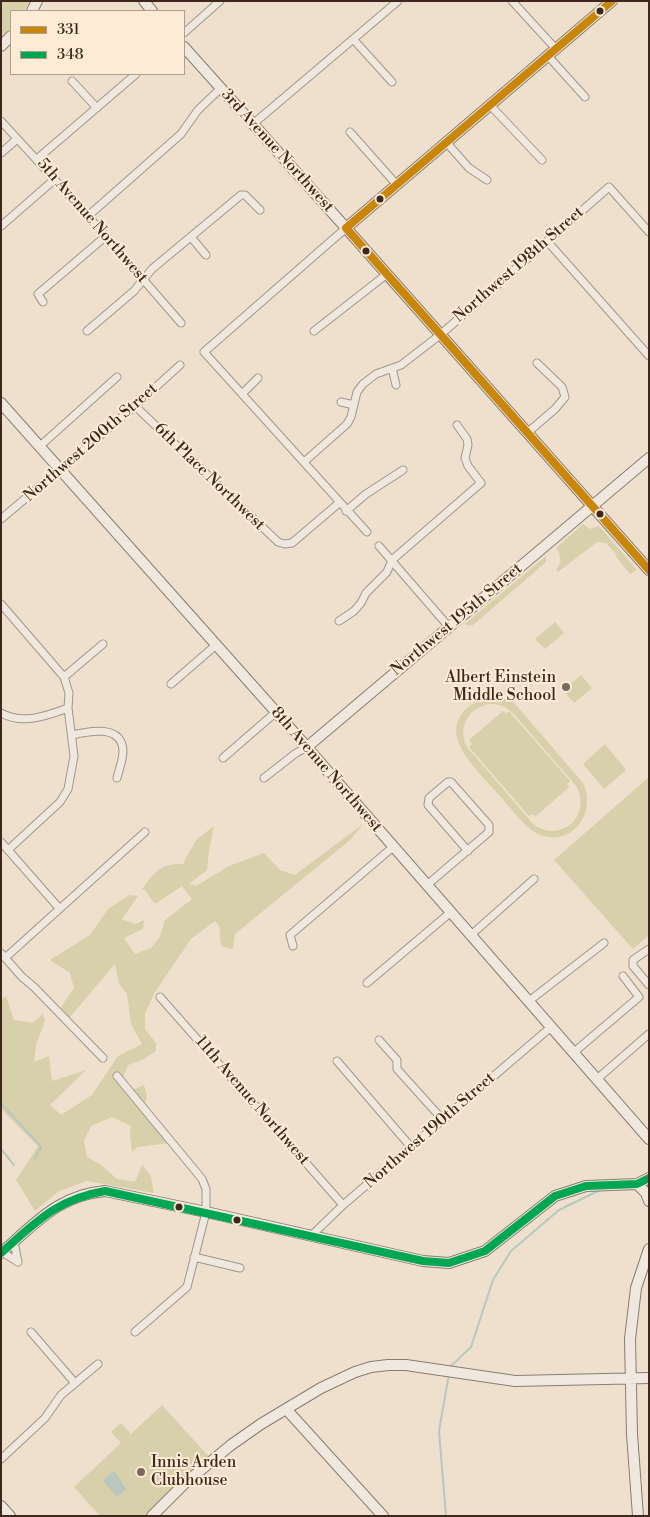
<!DOCTYPE html>
<html>
<head>
<meta charset="utf-8">
<style>
	body { margin:0 }
	#map { position:relative; width:650px; height:1517px; overflow:hidden; background:#eee0cc; font-family:"Libre Bodoni",serif }
	canvas { display:block }
	.frame { position:absolute; inset:0; border:2px solid #3f271e; pointer-events:none }
	.legend { position:absolute; left:10px; top:10px; width:175px; height:65px; box-sizing:border-box; background:#fdecd5; border:1px solid #b19d8c; margin:0; padding:6px 9px; list-style:none; font-size:15px; color:#3f271e }
	.legend li { display:flex; align-items:center; gap:10px; height:25px }
	.legend b { width:25px; border:1px solid #b19d8c }
</style>
</head>
<body>
<div id="map">
<canvas width="650" height="1517"></canvas>
<div class="frame"></div>
<ul class="legend">
<li><b style="height:6px;background:#c98608"></b>331</li>
<li><b style="height:6px;background:#00a651"></b>348</li>
</ul>
</div>
<script>
const ctx = document.querySelector('canvas').getContext('2d');
ctx.lineJoin = 'round';
function fillPath(path, color) { ctx.fillStyle = color; ctx.fill(path, 'evenodd'); }
function strokePath(path, color, width, dash) { ctx.strokeStyle = color; ctx.lineWidth = width; ctx.lineCap = dash ? 'butt' : 'round'; ctx.setLineDash(dash || []); ctx.stroke(path); }
function write(font, color, halo, rows, align = 'center') {
  ctx.font = font + ' "Libre Bodoni",serif'; ctx.lineWidth = 4; ctx.setLineDash([]); ctx.textBaseline = 'middle'; ctx.strokeStyle = halo; ctx.fillStyle = color; for (const [text, x, y, turn = 0] of rows) {
    ctx.save(); ctx.translate(x, y); ctx.rotate((+turn || 0) * Math.PI / 180); ctx.textAlign = isNaN(turn) ? turn : align; if (halo) ctx.strokeText(text, 0, 0); ctx.fillText(text, 0, 0); ctx.restore();
  }
}
fillPath(new Path2D(`
	M1 1H30L24 11H11V28L1 36Z
	M583 524 590 529 599 526 637 570 630 574 617 558 616 554 606 543 597 542 558 572 556 570C562 563 562 556 556 548Z
	M546 556V562L473 625 469 626 465 624Z
	M555 622 564 633 545 649 535 639Z
	M581 675 592 688 574 703 563 690Z
	M496 696 508 700 510 698 583 783C597 812 573 847 540 835 525 829 509 805 497 793 478 770 433 733 471 705 479 699 488 700 496 696ZM495 704 505 707 514 714 577 787C591 817 561 843 534 825L467 747C456 726 471 703 495 704Z
	M503 711 506 714 509 711 570 781 567 784 569 787 535 817 533 814 529 816 469 747 472 744 469 740Z
	M605 744 626 770 604 789 583 764Z
	M649 777V935L633 949 554 860Z
	M363 824 350 840 235 934 233 949 221 946 219 926 215 921 191 939 155 992 145 1013V1029L156 1043V1051L142 1060 128 1065 120 1085 127 1092 144 1085 147 1096 143 1111 169 1143 138 1147 132 1152 130 1136 131 1126 112 1117 91 1126 84 1141 87 1157 101 1165 117 1179 135 1182 142 1165 151 1176 154 1193 87 1181 59 1191 35 1211 16 1180 38 1146 1 1109V1000L6 996 14 1020 33 1023 43 1014 45 1021 36 1045 34 1062 49 1056 52 1081 86 1070 50 1105 61 1115 92 1095 118 1056 142 1044 131 1024 127 994 119 984 115 964 69 1018 61 1007 74 988 70 973 50 960 90 935 108 909 129 895 138 896 122 919 135 924 144 920 143 929 124 938 135 954 151 948 160 937 165 920 192 899 182 886 155 904 145 890 142 889C155 872 160 863 183 864L196 840 214 826 209 851 207 870 189 884 196 886 229 866 264 853 280 870 295 875Z
	M162 1405 209 1457 146 1516H100L74 1487 121 1443 111 1432 121 1423 131 1434Z`), '#d7d0aa');
fillPath(new Path2D(`
	M113 1471 115 1472 126 1489 117 1497 103 1481Z`), '#b9c7bf');
strokePath(new Path2D(`
	M1 1103 41 1147 34 1160
	M1 1149 14 1165
	M450 1367 471 1347 493 1280 511 1251 559 1210 600 1190
	M446 1516 439 1431 449 1374`), '#b9c7bf', 2);
const street = new Path2D(`
	M512 1 556 49
	M184 33 220 1
	M353 39 392 82
	M548 56 585 97
	M72 81 97 108
	M490 105 542 160
	M1 121 88 216 181 323
	M253 124 398 1
	M350 132 397 185
	M446 142 469 168 487 180
	M1 153 17 139
	M37 159 136 74
	M88 216 181 134 198 110 220 89
	M1 226 55 179
	M346 228 204 352 367 532
	M191 237 206 255
	M547 241 649 356
	M43 302 38 294 106 236
	M87 331 134 291 152 269 241 195H245L260 210
	M314 331 387 274
	M392 368 396 385
	M242 394 258 378
	M341 402 354 405
	M135 406 278 542 285 544 292 543 339 503
	M527 433 555 409 565 397 562 387 537 363
	M40 446 117 377
	M304 462 347 424 351 417 357 392 363 384 376 374 401 365 440 335 609 187 649 232
	M346 511 366 494 403 470
	M1 519 135 406 180 365
	M379 546 449 627
	M1 604 64 677 69 693 68 708 74 756 68 789 60 802 8 850
	M339 621 354 611 361 603 366 593 387 572 392 560 481 483 468 466 465 458 468 445 467 439 457 425
	M64 677 103 644
	M171 684 216 645
	M1 713C23 725 46 716 68 708
	M72 735C89 731 122 724 123 751 123 760 119 769 117 778
	M223 758 276 712
	M264 778 296 753 307 747
	M1 842 59 908
	M427 885 489 832V825L451 782H448L429 798 428 805 468 851
	M471 935 534 879
	M293 946 290 935 393 847
	M649 949 633 960V966L649 985
	M1 953 22 977 34 987 103 1058
	M5 958 145 832
	M367 983 451 912
	M160 997 343 1205
	M529 1001 604 943
	M379 1040 397 1060V1069L443 1120
	M573 1053 639 997 623 976
	M337 1061 411 1147
	M117 1076 202 1179 206 1189V1212L187 1287 135 1332
	M597 1079 649 1034
	M311 1236 343 1205 551 1027
	M14 1242 18 1262
	M2 1252 18 1262
	M194 1257 240 1268
	M31 1332 75 1383
	M1 1459 45 1418 61 1395 98 1364`);
const secondary = new Path2D(`
	M144 1 152 11
	M32 11 37 1
	M1 46 11 36
	M184 47 346 228 649 570
	M346 228 612 1
	M1 403 276 712 649 1139
	M307 747 649 458
	M637 1184 646 1193 649 1201
	M1 1253C35 1224 58 1195 105 1191L206 1212 423 1261 449 1263 485 1251 555 1196 586 1186 637 1184 649 1178
	M287 1410 383 1516
	M1 1506 10 1516
	M152 1516 184 1484 231 1445 261 1424 321 1388 355 1372 371 1367 388 1365H406L515 1381 649 1378
	M638 1516 632 1434 630 1339 636 1288 649 1249`);
strokePath(street, '#a09689', 9);
strokePath(secondary, '#887d72', 12);
strokePath(street, '#f0e8df', 7);
strokePath(secondary, '#f0e8df', 10);
strokePath(new Path2D(`
	M346 228 649 570
	M346 228 612 1`), '#c98608', 8);
strokePath(new Path2D(`
	M1 1253C36 1222 57 1199 105 1191L423 1261 449 1263 485 1251 555 1196 586 1186 637 1184 649 1178`), '#00a651', 8);
for (const [x, y, r, color] of [
	[600,11,4.5,"#3f271e"],
	[380,199,4.5,"#3f271e"],
	[366,251,4.5,"#3f271e"],
	[600,514,4.5,"#3f271e"],
	[566,687,5,"#7c685b"],
	[179,1207,4.5,"#3f271e"],
	[237,1220,4.5,"#3f271e"],
	[141,1472,5,"#7c685b"]
]) { const dot = new Path2D(); dot.arc(x, y, r, 0, 2 * Math.PI); ctx.fillStyle = color; ctx.fill(dot); strokePath(dot, '#fdecd5', 2); }
write('16px', '#3f271e', '#fdecd5', [
	["3rd Avenue Northwest",277,151,48],
	["5th Avenue Northwest",92,221,49],
	["Northwest 198th Street",519,265,-41],
	["Northwest 200th Street",91,443,-41],
	["6th Place Northwest",209,477,44],
	["Northwest 195th Street",457,620,-40],
	["8th Avenue Northwest",326,770,49],
	["11th Avenue Northwest",252,1101,49],
	["Northwest 190th Street",430,1131,-41]
]);
write('16px', '#3f271e', '#fdecd5', [
	["Albert Einstein",556,678],
	["Middle School",556,696],
	["Innis Arden",151,1463,"left"],
	["Clubhouse",151,1481,"left"]
], 'right');
</script>
</body>
</html>
